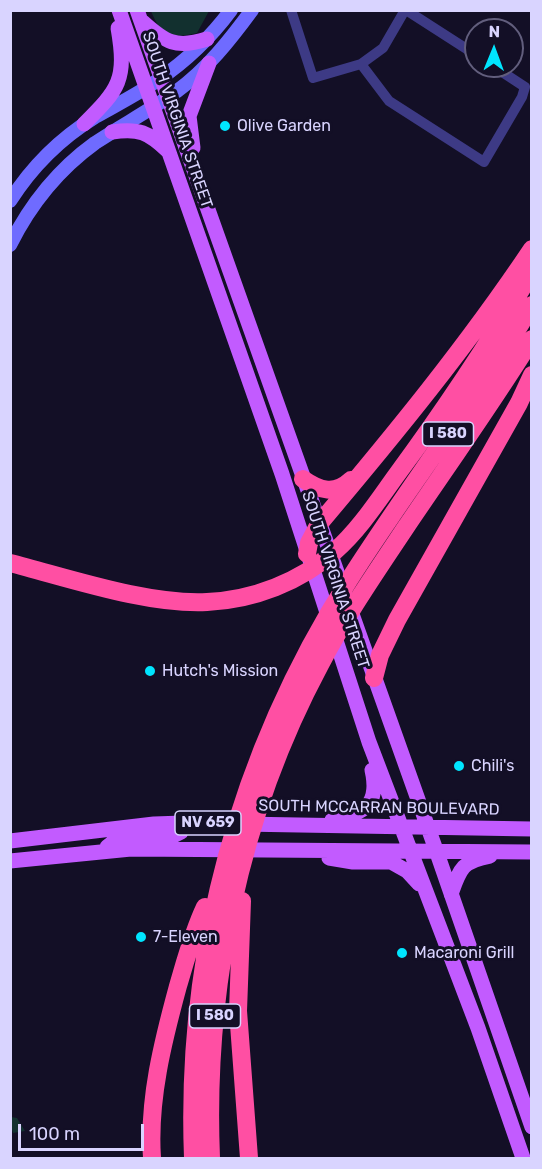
<!DOCTYPE html>
<html>
<head>
<meta charset="utf-8">
<style>
	body { margin:0 }
	#map { position:relative; width:542px; height:1169px; overflow:hidden; background:#130f26; font-family:Rubik,sans-serif }
	canvas { display:block }
	.frame { position:absolute; inset:0; border:12px solid #d9d4ff; pointer-events:none }
	.north { position:absolute; left:464px; top:18px; width:60px; height:60px; box-sizing:border-box; background:#130f26; border:2px solid #625e7d; border-radius:50%; rotate:1deg; font-size:16px; font-weight:700; line-height:24px; text-align:center; color:#d9d4ff }
	.north::after { content:''; display:block; margin:auto; width:21px; height:27px; background:#00e5ff; clip-path:polygon(50% 0,100% 100%,50% 72%,0 100%) }
	.scale { position:absolute; left:18px; top:1124px; width:126px; height:27px; box-sizing:border-box; border:3px solid #d9d4ff; border-top:0; padding-left:8px; font-size:18px; line-height:21px; white-space:nowrap; color:#d9d4ff; -webkit-text-stroke:4px #130f26; paint-order:stroke }
</style>
</head>
<body>
<div id="map">
<canvas width="542" height="1169"></canvas>
<div class="frame"></div>
<div class="north">N</div>
<div class="scale">100 m</div>
</div>
<script>
const ctx = document.querySelector('canvas').getContext('2d');
ctx.lineJoin = 'round';
function fillPath(path, color) { ctx.fillStyle = color; ctx.fill(path, 'evenodd'); }
function strokePath(path, color, width, dash) { ctx.strokeStyle = color; ctx.lineWidth = width; ctx.lineCap = dash ? 'butt' : 'round'; ctx.setLineDash(dash || []); ctx.stroke(path); }
function write(font, color, halo, rows, align = 'center') {
  ctx.font = font + ' Rubik,sans-serif'; ctx.lineWidth = 6; ctx.setLineDash([]); ctx.textBaseline = 'middle'; ctx.strokeStyle = halo; ctx.fillStyle = color; for (const [text, x, y, turn = 0] of rows) {
    ctx.save(); ctx.translate(x, y); ctx.rotate((+turn || 0) * Math.PI / 180); ctx.textAlign = isNaN(turn) ? turn : align; if (halo) ctx.strokeText(text, 0, 0); ctx.fillText(text, 0, 0); ctx.restore();
  }
}
fillPath(new Path2D(`
	M151 11H209L197 33C173 39 160 35 151 11Z
	M11 1117 17 1118 25 1131 13 1133 11 1126Z`), '#12302f');
strokePath(new Path2D(`
	M291 10 313 78 361 64 383 48 405 10
	M406 10 476 55
	M361 64 389 101 484 162 522 97 525 87 493 66`), '#3d3a85', 10);
strokePath(new Path2D(`
	M10 201C31 168 61 138 95 117 116 105 138 94 158 80 186 61 211 37 231 10
	M10 245C30 205 59 169 95 143 122 125 151 110 177 91 207 69 230 40 252 10`), '#6f6bff', 14);
strokePath(new Path2D(`
	M119 10 282 474 369 742 478 1028 523 1158
	M137 10 436 850 532 1127
	M143 22C165 42 176 49 207 39
	M84 124C119 89 127 80 118 28
	M112 132C139 128 148 132 168 151
	M193 148 189 116 209 63
	M332 820C364 814 380 805 372 770
	M10 841 154 824 183 823 532 829
	M107 847 116 840 175 835 181 832 183 823
	M329 858 353 862H391L407 871 419 884
	M10 861 131 849 532 852
	M451 894C460 869 462 861 490 856`), '#c25bff', 15);
strokePath(new Path2D(`
	M303 479C320 491 335 495 351 480
	M307 554 309 543 319 524C394 435 467 346 532 249
	M10 563C69 578 147 605 207 602 253 600 300 582 335 551 360 529 379 499 398 473 446 408 490 341 532 272
	M374 678 380 655 397 620 519 403 532 375
	M242 901 238 1011 249 1158
	M152 1158C148 1100 163 1041 178 986 186 959 193 932 205 907
	M193 1158C185 953 239 753 349 580 408 487 476 400 532 305
	M211 1158C204 988 239 816 320 665 345 617 376 572 406 527 448 465 492 403 532 339`), '#ff4fa3', 18);
for (const [x, y, r, color] of [
	[225,126,6,"#00e5ff"],
	[150,671,6,"#00e5ff"],
	[459,766,6,"#00e5ff"],
	[141,937,6,"#00e5ff"],
	[402,953,6,"#00e5ff"]
]) { const dot = new Path2D(); dot.arc(x, y, r, 0, 2 * Math.PI); ctx.fillStyle = color; ctx.fill(dot); strokePath(dot, '#130f26', 2); }
for (const [x, y, w] of [
	[448,434,51],
	[208,823,66],
	[215,1016,51]
]) { const box = new Path2D(); box.roundRect(x - w / 2, y - 12, w, 24, 4.5); ctx.fillStyle = '#130f26'; ctx.fill(box); strokePath(box, '#d9d4ff', 1.5); }
write('bold 15px', '#d9d4ff', null, [
	["I 580",448,434],
	["NV 659",208,823],
	["I 580",215,1016]
]);
write('16px', '#d9d4ff', '#130f26', [
	["SOUTH VIRGINIA STREET",177,120,71],
	["SOUTH VIRGINIA STREET",335,580,72],
	["SOUTH MCCARRAN BOULEVARD",379,808,1]
]);
write('16px', '#d9d4ff', '#130f26', [
	["Olive Garden",237,126],
	["Hutch's Mission",162,671],
	["Chili's",471,766],
	["7-Eleven",153,937],
	["Macaroni Grill",414,953]
], 'left');
</script>
</body>
</html>
